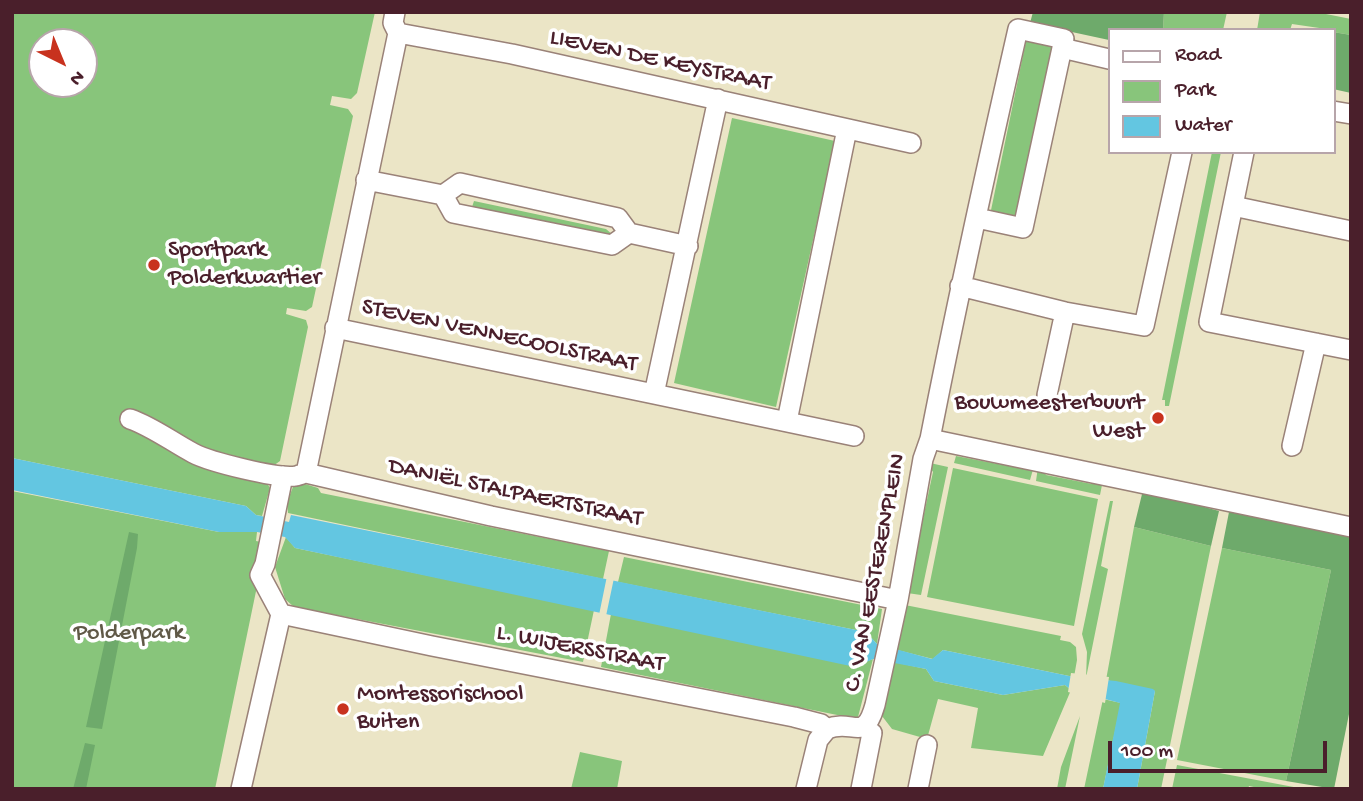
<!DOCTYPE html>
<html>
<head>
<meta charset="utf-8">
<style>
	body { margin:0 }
	#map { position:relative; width:1363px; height:801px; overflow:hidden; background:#ebe5c6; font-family:"Gochi Hand",sans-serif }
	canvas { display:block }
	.frame { position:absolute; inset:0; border:14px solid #4a1f2b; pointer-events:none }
	.legend { position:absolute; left:1108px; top:28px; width:228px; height:126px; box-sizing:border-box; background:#fff; border:2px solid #b7a5aa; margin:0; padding:9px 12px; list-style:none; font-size:21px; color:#4a1f2b }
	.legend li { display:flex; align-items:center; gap:14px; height:35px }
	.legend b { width:35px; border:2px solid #b7a5aa }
	.north { position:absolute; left:28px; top:28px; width:70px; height:70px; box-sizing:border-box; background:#fff; border:2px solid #b7a5aa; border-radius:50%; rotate:137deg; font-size:19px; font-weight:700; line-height:28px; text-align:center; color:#4a1f2b }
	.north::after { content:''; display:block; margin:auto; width:24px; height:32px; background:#c8321e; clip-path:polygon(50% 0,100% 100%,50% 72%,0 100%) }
	.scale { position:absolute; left:1108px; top:741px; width:219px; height:32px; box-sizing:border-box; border:4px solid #4a1f2b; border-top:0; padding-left:9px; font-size:21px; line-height:24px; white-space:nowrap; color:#4a1f2b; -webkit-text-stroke:5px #fff; paint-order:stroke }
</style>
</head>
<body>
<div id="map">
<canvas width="1363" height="801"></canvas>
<div class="frame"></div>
<ul class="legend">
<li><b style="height:9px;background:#fff"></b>Road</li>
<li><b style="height:19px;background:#88c57b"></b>Park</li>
<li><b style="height:19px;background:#63c6e1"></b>Water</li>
</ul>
<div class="north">N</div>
<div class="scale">100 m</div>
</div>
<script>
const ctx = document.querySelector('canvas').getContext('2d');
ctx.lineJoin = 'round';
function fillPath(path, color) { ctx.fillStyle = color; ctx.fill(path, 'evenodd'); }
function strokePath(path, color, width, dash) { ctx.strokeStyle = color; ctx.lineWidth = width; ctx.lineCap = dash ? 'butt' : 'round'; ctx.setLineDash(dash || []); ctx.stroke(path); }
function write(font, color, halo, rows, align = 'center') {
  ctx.font = font + ' "Gochi Hand",sans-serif'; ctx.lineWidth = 7; ctx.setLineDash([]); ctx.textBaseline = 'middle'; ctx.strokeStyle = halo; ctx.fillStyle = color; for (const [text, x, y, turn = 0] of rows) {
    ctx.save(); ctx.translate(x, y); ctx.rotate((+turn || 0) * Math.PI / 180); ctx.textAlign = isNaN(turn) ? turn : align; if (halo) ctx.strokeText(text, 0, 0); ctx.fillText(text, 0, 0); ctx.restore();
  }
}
fillPath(new Path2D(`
	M12 12H375L357 93 351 99 332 96 330 105 348 109 353 116 312 307 306 311 287 308 286 314 306 320 308 327 280 461 273 466 265 480 270 488 262 516 256 515 246 506 12 458ZM42 42H84V84H42Z
	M1164 12H1227L1223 30H1163Z
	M1260 12H1316L1351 19V35L1333 32V30L1292 24 1290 30H1257Z
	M1027 36 1055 43 1018 221 990 215Z
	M732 118 835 141 776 407 674 383Z
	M1212 152H1221L1169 406H1165V400H1162Z
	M474 201 606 229 613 235 609 238 471 210Z
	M956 456 1019 468 1025 464 1034 466 1030 480 954 463Z
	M930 463 948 467 921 595 907 593 933 472 929 466Z
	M1038 467H1041L1046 475 1092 484 1098 479 1103 480 1100 495 1036 481Z
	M953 468 1098 499 1074 626 927 597Z
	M305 484 318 488 321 493 609 551 603 579 288 513 287 502 293 487Z
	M12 491 219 532H257L256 541 266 543 215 789H12Z
	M1110 501H1113L1101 566 1108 569 1086 678 1087 652 1082 634Z
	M1134 527 1211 546 1161 789H1137L1155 691 1106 680Z
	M286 537 295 548 594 610 583 662 294 607 285 599 275 567Z
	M1222 548 1331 570 1286 781 1177 760Z
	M624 557 882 609 877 644 866 632 618 582Z
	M905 605 1061 636 1060 640 1070 642 1076 647 1077 660 1074 677 943 650 933 659 897 650Z
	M611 614 855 666 873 659 858 717 852 718 601 667Z
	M894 662 926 669 934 681 1003 695 1065 685 1071 690 1043 756 971 748 978 708 938 699 927 739 892 729 882 716Z
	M1103 699 1121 703 1103 789H1084Z
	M1080 716 1065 789H1057L1061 767Z
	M580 752 622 761 617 789H571Z
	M1177 765 1299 788 1263 789 1249 786 1248 789H1172Z`), '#88c57b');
fillPath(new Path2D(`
	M1033 12H1164L1163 30H1109V40L1030 23Z
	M1333 32 1351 35V93L1333 89Z
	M1143 490 1219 511 1211 546 1134 527Z
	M1229 512 1351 536V704L1334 789 1286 781 1331 570 1222 548Z
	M129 532 138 534 137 548 102 729 86 727Z
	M85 743 95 745 86 789H73Z`), '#6eaa6b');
fillPath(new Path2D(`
	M12 458 246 506 256 515 289 522 291 515 866 632 877 644 932 659 943 650 1074 677 1116 681 1153 689 1155 691 1137 789H1103L1120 703 1071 690 1065 685 1003 695 934 681 926 669 873 659 855 667 295 548 285 537 257 532H219L12 490Z`), '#63c6e1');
fillPath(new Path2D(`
	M607 576 614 578 606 616 599 615Z
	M1071 673 1109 677 1105 703 1068 692Z`), '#ebe5c6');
const minor = new Path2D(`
	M395 12 393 23 398 33
	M398 33 512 54 911 143
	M718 99 654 394 854 436
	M1333 111 1351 114
	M1244 152 1209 322 1351 350
	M366 180 443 195 460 183 618 218 629 233 688 246
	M443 195 453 213 612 245 629 233
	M1233 206 1351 231
	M977 218 1023 228 1062 48
	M960 286 1065 312 1144 326 1182 152
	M335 328 654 394
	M1047 395 1065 312
	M130 419C153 427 172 442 193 453 210 462 278 479 296 476 297 476 305 473 306 473L491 516 898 600
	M787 421 847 129
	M930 439C957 301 987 165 1018 29L1064 39 1062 48 1109 59
	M1292 446 1316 343
	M306 473 398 33
	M281 614 432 646 794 717 821 724 827 729C853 718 864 744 875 705L898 600 923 459 930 439 1351 527
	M241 789 281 614 260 575 265 564 283 476
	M806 789 818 740 827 729
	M861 789 872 733
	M918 789 927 745`);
strokePath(minor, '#9a8278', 22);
strokePath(minor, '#fff', 19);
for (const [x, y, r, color] of [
	[154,265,7,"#c8321e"],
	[1158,418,7,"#c8321e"],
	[343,709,7,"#c8321e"]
]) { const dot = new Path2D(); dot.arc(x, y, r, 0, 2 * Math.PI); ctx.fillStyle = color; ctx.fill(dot); strokePath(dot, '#fff', 2.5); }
write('24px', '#4a1f2b', '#fff', [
	["LIEVEN DE KEYSTRAAT",660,62,12],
	["STEVEN VENNECOOLSTRAAT",499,337,12],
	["DANIËL STALPAERTSTRAAT",515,494,12],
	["C. VAN EESTERENPLEIN",877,573,-79],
	["L. WIJERSSTRAAT",580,650,11]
]);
write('24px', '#4a1f2b', '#fff', [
	["Sportpark",168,251],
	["Polderkwartier",168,279],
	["Bouwmeesterbuurt",1144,404,"right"],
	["West",1144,432,"right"],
	["Montessorischool",357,695],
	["Buiten",357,723]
], 'left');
write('24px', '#605947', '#fff', [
	["Polderpark",129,634]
]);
</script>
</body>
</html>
